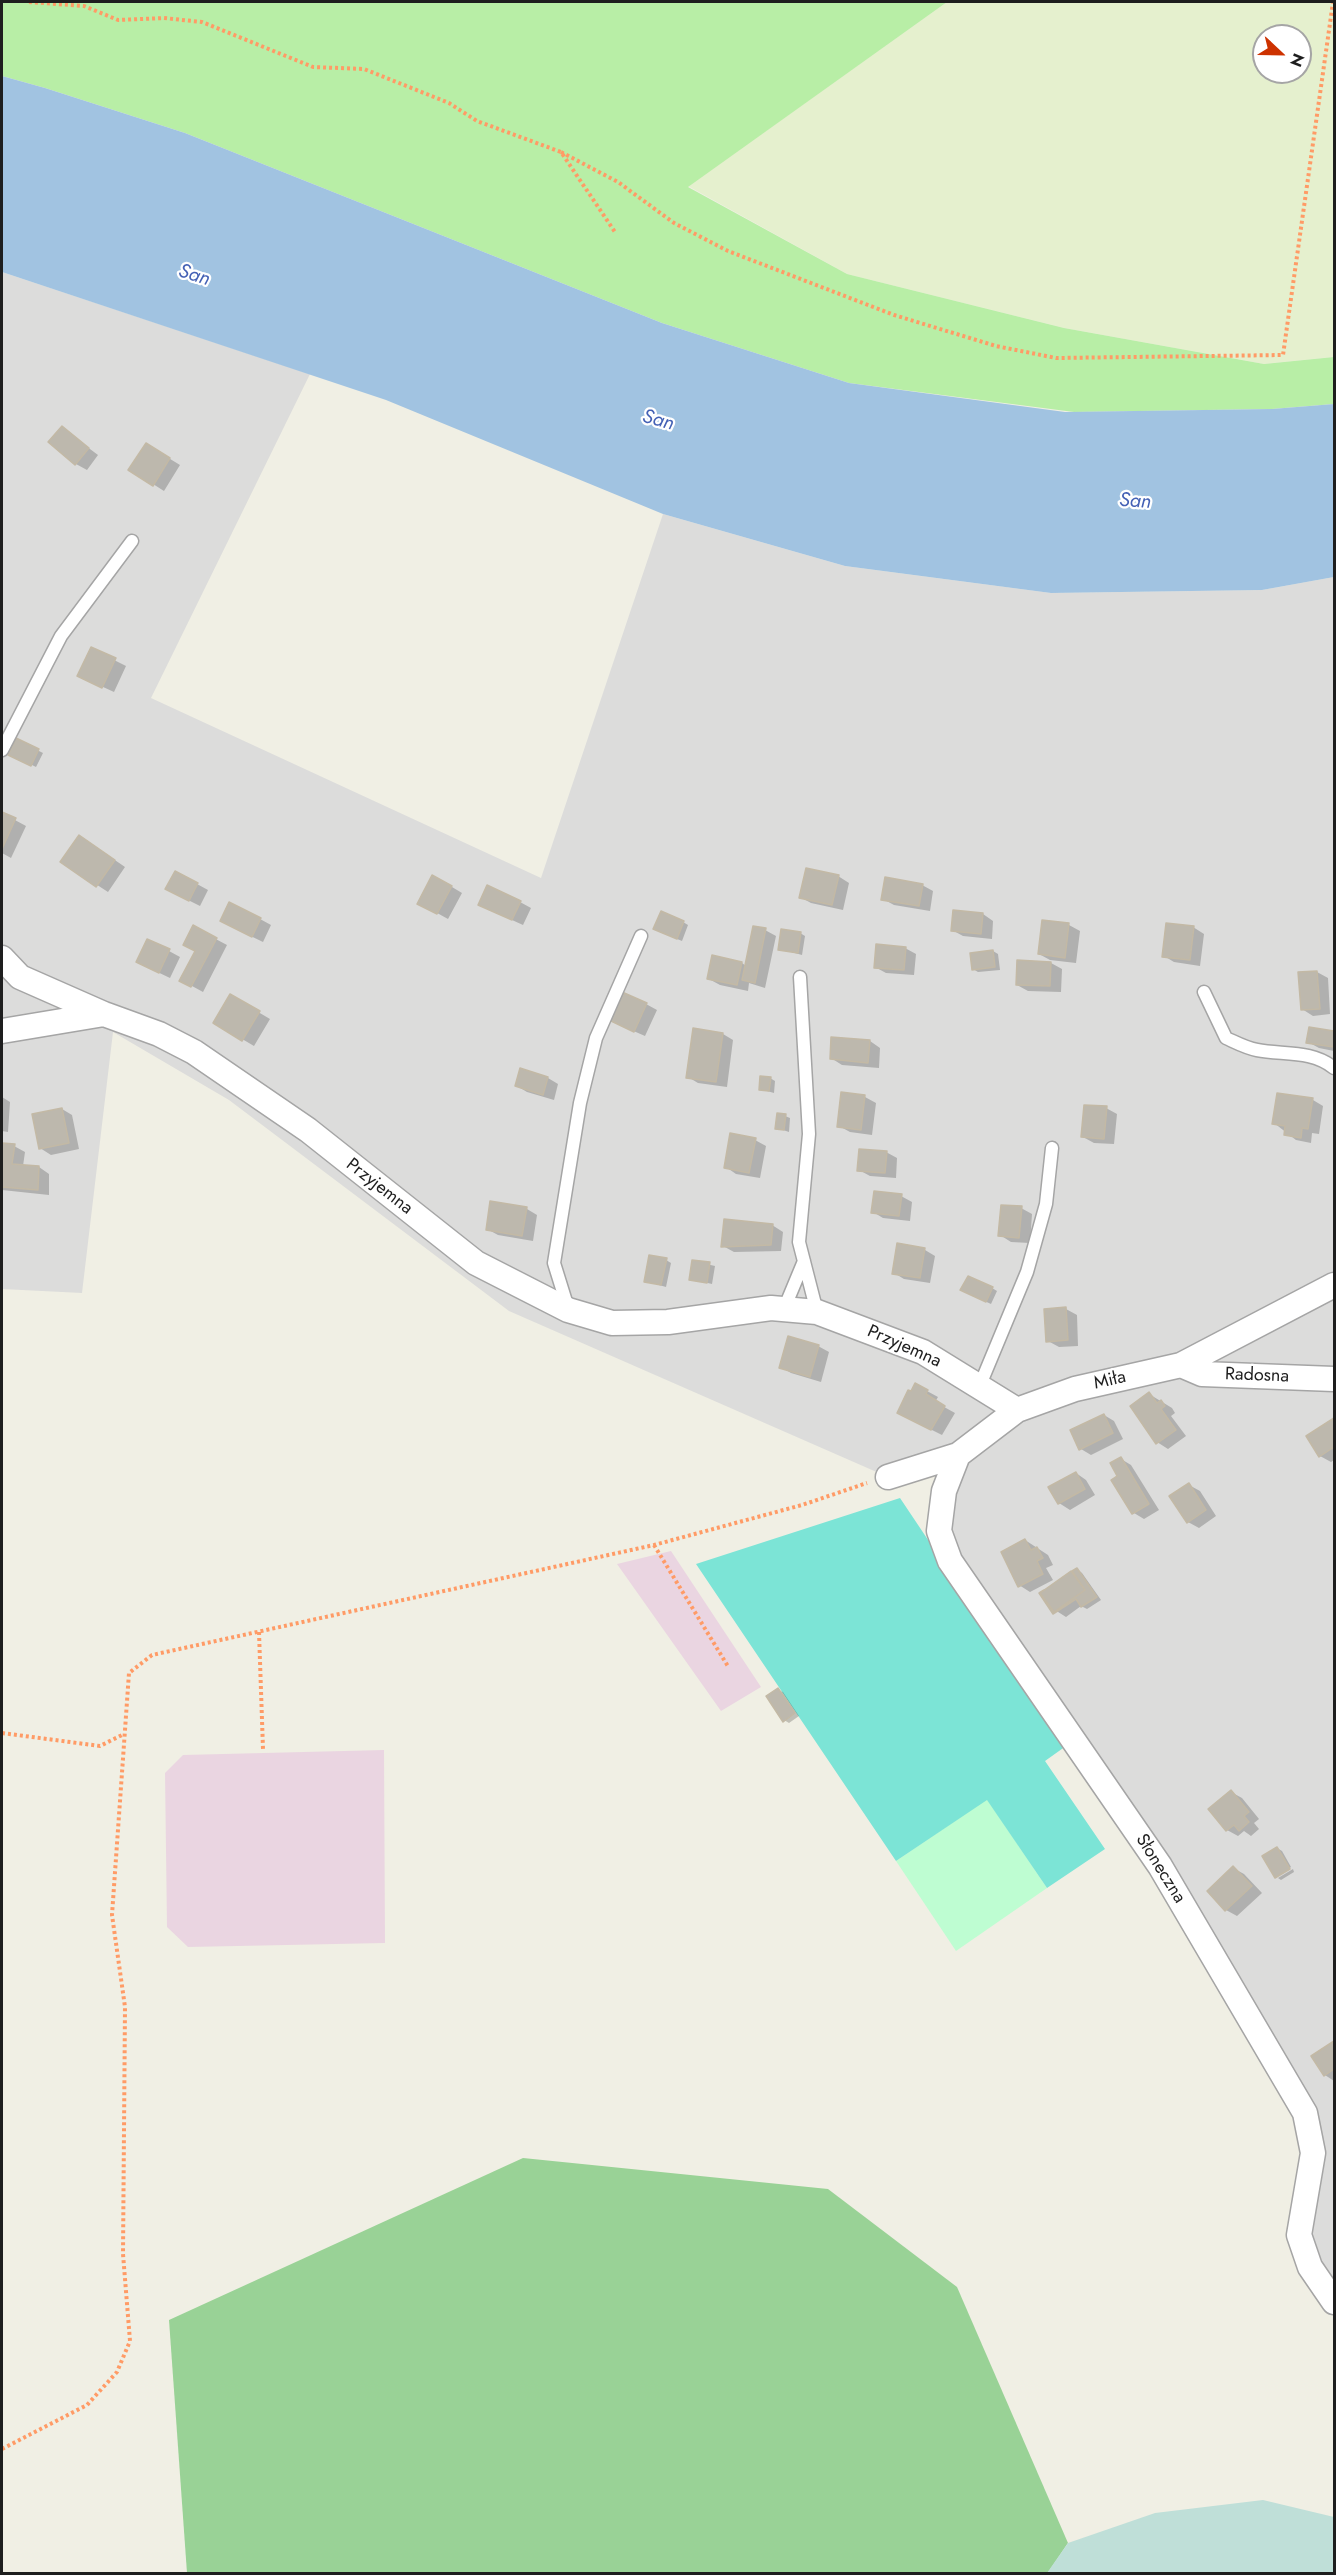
<!DOCTYPE html>
<html>
<head>
<meta charset="utf-8">
<style>
	body { margin:0 }
	#map { position:relative; width:1336px; height:2575px; overflow:hidden; background:#f0efe4; font-family:Jost,sans-serif }
	canvas { display:block }
	.frame { position:absolute; inset:0; border:3px solid #1e1e1e; pointer-events:none }
	.north { position:absolute; left:1252px; top:24px; width:60px; height:60px; box-sizing:border-box; background:#fff; border:2px solid #a5a5a5; border-radius:50%; rotate:112deg; font-size:16px; font-weight:700; line-height:24px; text-align:center; color:#1e1e1e }
	.north::after { content:''; display:block; margin:auto; width:21px; height:27px; background:#cd3200; clip-path:polygon(50% 0,100% 100%,50% 72%,0 100%) }
</style>
</head>
<body>
<div id="map">
<canvas width="1336" height="2575"></canvas>
<div class="frame"></div>
<div class="north">N</div>
</div>
<script>
const ctx = document.querySelector('canvas').getContext('2d');
ctx.lineJoin = 'round';
function fillPath(path, color) { ctx.fillStyle = color; ctx.fill(path, 'evenodd'); }
function strokePath(path, color, width, dash) { ctx.strokeStyle = color; ctx.lineWidth = width; ctx.lineCap = dash ? 'butt' : 'round'; ctx.setLineDash(dash || []); ctx.stroke(path); }
function write(font, color, halo, rows, align = 'center') {
  ctx.font = font + ' Jost,sans-serif'; ctx.lineWidth = 4.5; ctx.setLineDash([]); ctx.textBaseline = 'middle'; ctx.strokeStyle = halo; ctx.fillStyle = color; for (const [text, x, y, turn = 0] of rows) {
    ctx.save(); ctx.translate(x, y); ctx.rotate((+turn || 0) * Math.PI / 180); ctx.textAlign = isNaN(turn) ? turn : align; if (halo) ctx.strokeText(text, 0, 0); ctx.fillText(text, 0, 0); ctx.restore();
  }
}
fillPath(new Path2D(`
	M2 272 310 374 151 698 541 878 663 514 845 566 1051 593 1262 590 1334 577V2302L1310 2267 1305 2113 939 1531 957 1456 888 1477 509 1311 229 1100 113 1032 82 1293 2 1289Z`), '#dcdcdb');
fillPath(new Path2D(`
	M671 1551 761 1687 721 1711 617 1564Z
	M384 1750 385 1943 188 1947 167 1927 165 1773 183 1755Z`), '#ead5e1');
fillPath(new Path2D(`
	M947 2H1334V357L1264 364 1064 328 847 274 688 186ZM1264 36H1300V72H1264Z`), '#e5f0ce');
fillPath(new Path2D(`
	M2 2H947L688 187 847 274 1064 328 1264 364 1334 357V404L1272 409 1074 412 849 383 662 323 185 133 45 88 2 76Z`), '#b8eea6');
fillPath(new Path2D(`
	M523 2158 828 2189 957 2287 1068 2543 1047 2574 187 2573 169 2320Z`), '#99d296');
fillPath(new Path2D(`
	M1263 2500 1334 2517V2573H1047L1068 2543 1155 2513Z`), '#bfdfd8');
fillPath(new Path2D(`
	M987 1799 1047 1888 956 1951 896 1861Z`), '#befdd2');
fillPath(new Path2D(`
	M900 1498 1066 1746 1045 1761 1105 1849 1047 1888 987 1800 896 1861 696 1564Z`), '#7ce4d6');
fillPath(new Path2D(`
	M2 76 45 88 185 133 662 323 849 383 1065 412 1272 409 1334 404V577L1262 590 1051 593 845 566 663 514 386 400 2 272Z`), '#a1c3e1');
fillPath(new Path2D(`
	M62 428 98 455 87 470 76 464Z
	M157 451 180 465 164 491 153 484Z
	M92 649 126 666 114 692 90 681Z
	M17 740 43 753 36 767 10 754Z
	M2 813 26 826 11 858 2 853Z
	M90 843 125 867 108 892 62 862Z
	M838 876 849 883 843 910 811 903 800 897Z
	M197 884 208 890 200 906 178 895Z
	M922 885 933 891 930 911 894 905 883 899Z
	M452 887 462 893 448 919 419 903Z
	M520 902 531 908 523 925 490 910Z
	M983 914 993 921 992 939 963 936 952 930Z
	M260 919 271 925 263 942 232 927Z
	M683 922 688 925 682 941 660 932Z
	M1043 922 1069 925 1080 931 1076 963 1050 960 1039 954Z
	M193 927 227 945 203 992 181 980 196 951Z
	M1193 927 1204 934 1200 966 1174 962 1164 956Z
	M765 930 776 936 765 988 749 983 748 991 720 985 709 979 742 963 746 966Z
	M800 933 805 936 802 955 780 949Z
	M905 948 916 954 914 975 886 973 875 967Z
	M169 951 180 957 170 978 149 968Z
	M993 951 998 954 1000 970 978 972 973 969Z
	M1051 963 1062 969 1061 992 1028 991 1017 985Z
	M1317 972 1328 978 1330 1014 1313 1016 1302 1009Z
	M231 996 270 1019 254 1046 215 1023Z
	M646 1004 657 1010 645 1036 622 1026Z
	M1310 1029 1334 1033V1051L1319 1048 1308 1042Z
	M723 1034 733 1040 727 1087 698 1083 688 1077Z
	M870 1041 880 1048 879 1068 842 1065 831 1058Z
	M521 1070 548 1078 558 1084 554 1100 527 1092 517 1086Z
	M770 1078 775 1081 774 1093 760 1089Z
	M843 1094 865 1097 876 1103 872 1135 850 1132 839 1126Z
	M2 1097 10 1102 8 1132 2 1131Z
	M1313 1100 1323 1106 1319 1134 1312 1133 1311 1143 1296 1140 1274 1123Z
	M1106 1108 1117 1114 1114 1144 1094 1143 1083 1137Z
	M62 1109 72 1115 79 1149 51 1155 40 1148Z
	M785 1116 790 1118 789 1132 777 1128Z
	M755 1140 766 1146 760 1178 736 1174 726 1167Z
	M2 1145 14 1146 25 1152 23 1166 39 1167 49 1174V1195L2 1190Z
	M886 1152 897 1158 896 1178 870 1176 859 1170Z
	M901 1196 912 1202 910 1221 883 1218 873 1212Z
	M1021 1208 1032 1214 1030 1243 1011 1242 1000 1235Z
	M527 1209 537 1215 533 1241 498 1235 487 1229Z
	M772 1225 783 1232 781 1251 734 1252 723 1246Z
	M925 1250 935 1256 930 1283 904 1279 894 1273Z
	M666 1260 671 1263 666 1287 645 1281Z
	M693 1261 715 1266 712 1284 691 1279Z
	M992 1288 997 1291 991 1304 967 1293Z
	M1066 1309 1077 1315 1078 1346 1059 1347 1048 1341Z
	M818 1346 829 1352 821 1382 791 1373 781 1367Z
	M916 1385 938 1397 935 1402 955 1413 942 1435 910 1419 911 1393Z
	M1149 1394 1172 1408 1175 1413 1171 1416 1186 1436 1168 1449 1157 1442Z
	M1104 1415 1114 1421 1123 1439 1091 1455 1081 1449Z
	M1334 1420V1460L1331 1462 1320 1456 1308 1437Z
	M1121 1459 1131 1465 1159 1510 1144 1519 1134 1513 1113 1480 1119 1476Z
	M1076 1473 1086 1480 1095 1495 1070 1510 1059 1503 1050 1487Z
	M1189 1485 1200 1491 1216 1516 1199 1528 1188 1522Z
	M1025 1540 1048 1555 1053 1565 1046 1568 1053 1580 1030 1592 1019 1585Z
	M1078 1570 1082 1573 1101 1600 1087 1609 1081 1606 1066 1617 1055 1610 1072 1573Z
	M778 1690 783 1692 799 1716 789 1723 784 1720Z
	M1231 1792 1242 1798 1259 1819 1254 1823 1259 1829 1251 1836 1244 1831 1238 1836 1227 1830Z
	M1277 1848 1282 1851 1291 1867 1276 1877 1264 1856Z
	M1233 1868 1244 1874 1262 1893 1237 1916 1226 1910Z
	M1293 1869 1294 1872 1281 1880 1278 1878Z
	M1334 2042V2081L1325 2075 1313 2057Z`), '#0003');
const building = new Path2D(`
	M62 426 89 448 75 465 48 442Z
	M146 443 170 458 153 486 128 470Z
	M91 647 116 658 102 688 77 676Z
	M16 738 39 749 31 766 8 755Z
	M2 812 16 818 2 849Z
	M79 835 115 860 96 887 60 862Z
	M806 868 839 875 832 905 799 898Z
	M175 871 198 883 189 901 165 889Z
	M432 875 452 886 437 914 417 904Z
	M885 877 923 884 919 906 881 900Z
	M487 885 521 901 512 920 478 905Z
	M229 902 261 918 252 937 220 921Z
	M953 910 983 913 981 934 951 931Z
	M661 911 684 921 677 939 653 929Z
	M1042 920 1069 923 1065 958 1038 954Z
	M1166 923 1194 926 1190 960 1162 957Z
	M193 925 217 938 191 987 179 981 195 951 183 945Z
	M753 926 766 928 755 983 742 980Z
	M781 929 801 932 798 953 778 950Z
	M147 939 170 949 159 973 136 962Z
	M876 944 906 947 904 970 874 968Z
	M993 950 995 967 972 970 970 953Z
	M712 955 742 962 737 985 707 979Z
	M1017 960 1051 962 1050 986 1016 985Z
	M1317 971 1320 1009 1301 1010 1298 972Z
	M622 992 647 1003 634 1032 609 1020Z
	M230 994 260 1011 242 1041 213 1023Z
	M1309 1027 1334 1031V1047L1306 1043Z
	M693 1028 723 1033 716 1082 686 1078Z
	M831 1037 870 1040 868 1063 830 1059Z
	M520 1068 548 1077 543 1095 515 1086Z
	M760 1076 771 1077 769 1091 759 1090Z
	M841 1092 865 1095 861 1130 837 1127Z
	M1277 1093 1313 1098 1308 1129 1302 1128 1301 1138 1284 1135 1285 1126 1272 1124Z
	M1084 1105 1107 1106 1104 1139 1081 1137Z
	M62 1108 69 1143 39 1149 32 1114Z
	M777 1113 786 1114 784 1130 775 1129Z
	M730 1133 756 1138 749 1173 724 1168Z
	M2 1143 15 1144 12 1164 39 1166 38 1190 2 1187Z
	M859 1149 887 1151 885 1173 857 1171Z
	M874 1191 902 1194 899 1216 871 1213Z
	M490 1201 527 1207 522 1236 486 1230Z
	M1001 1205 1022 1206 1019 1238 998 1236Z
	M724 1219 773 1224 771 1245 721 1247Z
	M897 1243 925 1248 920 1278 892 1274Z
	M649 1255 667 1258 661 1285 644 1282Z
	M692 1260 710 1262 707 1283 689 1280Z
	M968 1276 993 1287 986 1302 960 1290Z
	M1066 1307 1068 1340 1046 1342 1044 1309Z
	M788 1336 819 1345 810 1377 779 1368Z
	M915 1383 928 1390 926 1394 945 1406 931 1430 897 1413 908 1390 911 1391Z
	M1149 1392 1157 1403 1161 1400 1165 1406 1161 1409 1176 1430 1156 1444 1130 1406Z
	M1104 1414 1113 1433 1079 1450 1070 1430Z
	M1334 1418V1447L1319 1457 1306 1436Z
	M1121 1457 1149 1504 1132 1514 1111 1480 1117 1476 1110 1463Z
	M1076 1472 1085 1489 1058 1504 1048 1487Z
	M1189 1483 1206 1510 1187 1523 1169 1496Z
	M1025 1539 1031 1550 1037 1547 1043 1558 1037 1561 1043 1574 1018 1587 1001 1552Z
	M1077 1568 1097 1597 1081 1607 1076 1599 1053 1614 1039 1593 1044 1590 1040 1593 1054 1612 1085 1590 1072 1571Z
	M1071 1571 1085 1590 1054 1612 1040 1593Z
	M778 1688 795 1713 783 1722 766 1696Z
	M1231 1790 1249 1812 1244 1816 1249 1822 1239 1831 1234 1825 1226 1831 1208 1809Z
	M1277 1847 1290 1869 1275 1878 1262 1856Z
	M1233 1866 1252 1886 1225 1911 1207 1891Z
	M1334 2041V2069L1324 2076 1311 2056Z`);
fillPath(building, '#bdb8ad');
strokePath(building, '#c3b9a5', 1.5);
const service = new Path2D(`
	M2 750 61 636 132 541
	M800 977 809 1134 799 1242 817 1312
	M1204 992 1226 1038C1235 1042 1246 1048 1257 1050 1283 1055 1312 1050 1334 1068
	M568 1308 554 1263 580 1103 596 1038 641 936
	M784 1309 804 1261
	M980 1385 1027 1272 1046 1204 1052 1148`);
const minor = new Path2D(`
	M2 958 20 977 104 1014 159 1034 194 1052 308 1130 476 1263 568 1310 612 1323 668 1322 771 1308 817 1312 923 1352 1017 1410
	M2 1031 104 1014
	M1181 1365 1202 1374 1334 1379
	M958 1455 944 1491 939 1531 950 1561 1160 1866 1305 2113 1313 2153 1299 2235 1310 2267 1334 2302
	M888 1477 958 1455 1017 1410 1075 1389 1181 1365 1334 1285`);
strokePath(service, '#a5a5a5', 15);
strokePath(minor, '#a5a5a5', 27);
strokePath(new Path2D(`
	M29 2 84 6 118 20 164 18 202 22 313 67 364 69 449 103 477 121 561 152 615 232
	M561 152 618 182 674 223 728 251 894 315 996 346 1056 358 1283 355 1333 2
	M654 1545 729 1668
	M259 1632 263 1749
	M2 1733 100 1746 122 1735
	M2 2449 87 2405 117 2372 130 2341 123 2254 125 2007 112 1915 129 1673 152 1655 654 1545 802 1505 867 1483`), '#ff9b66', 4, [3, 3]);
strokePath(service, '#fff', 12);
strokePath(minor, '#fff', 24);
write('18px', '#1e1e1e', '#fff', [
	["Przyjemna",379,1187,38],
	["Przyjemna",904,1347,24],
	["Radosna",1257,1376,2],
	["Miła",1110,1381,-13],
	["Słoneczna",1160,1869,58]
]);
write('italic 20px', '#4461b5', '#fff', [
	["San",194,276,18],
	["San",658,421,15],
	["San",1135,502,4]
]);
</script>
</body>
</html>
